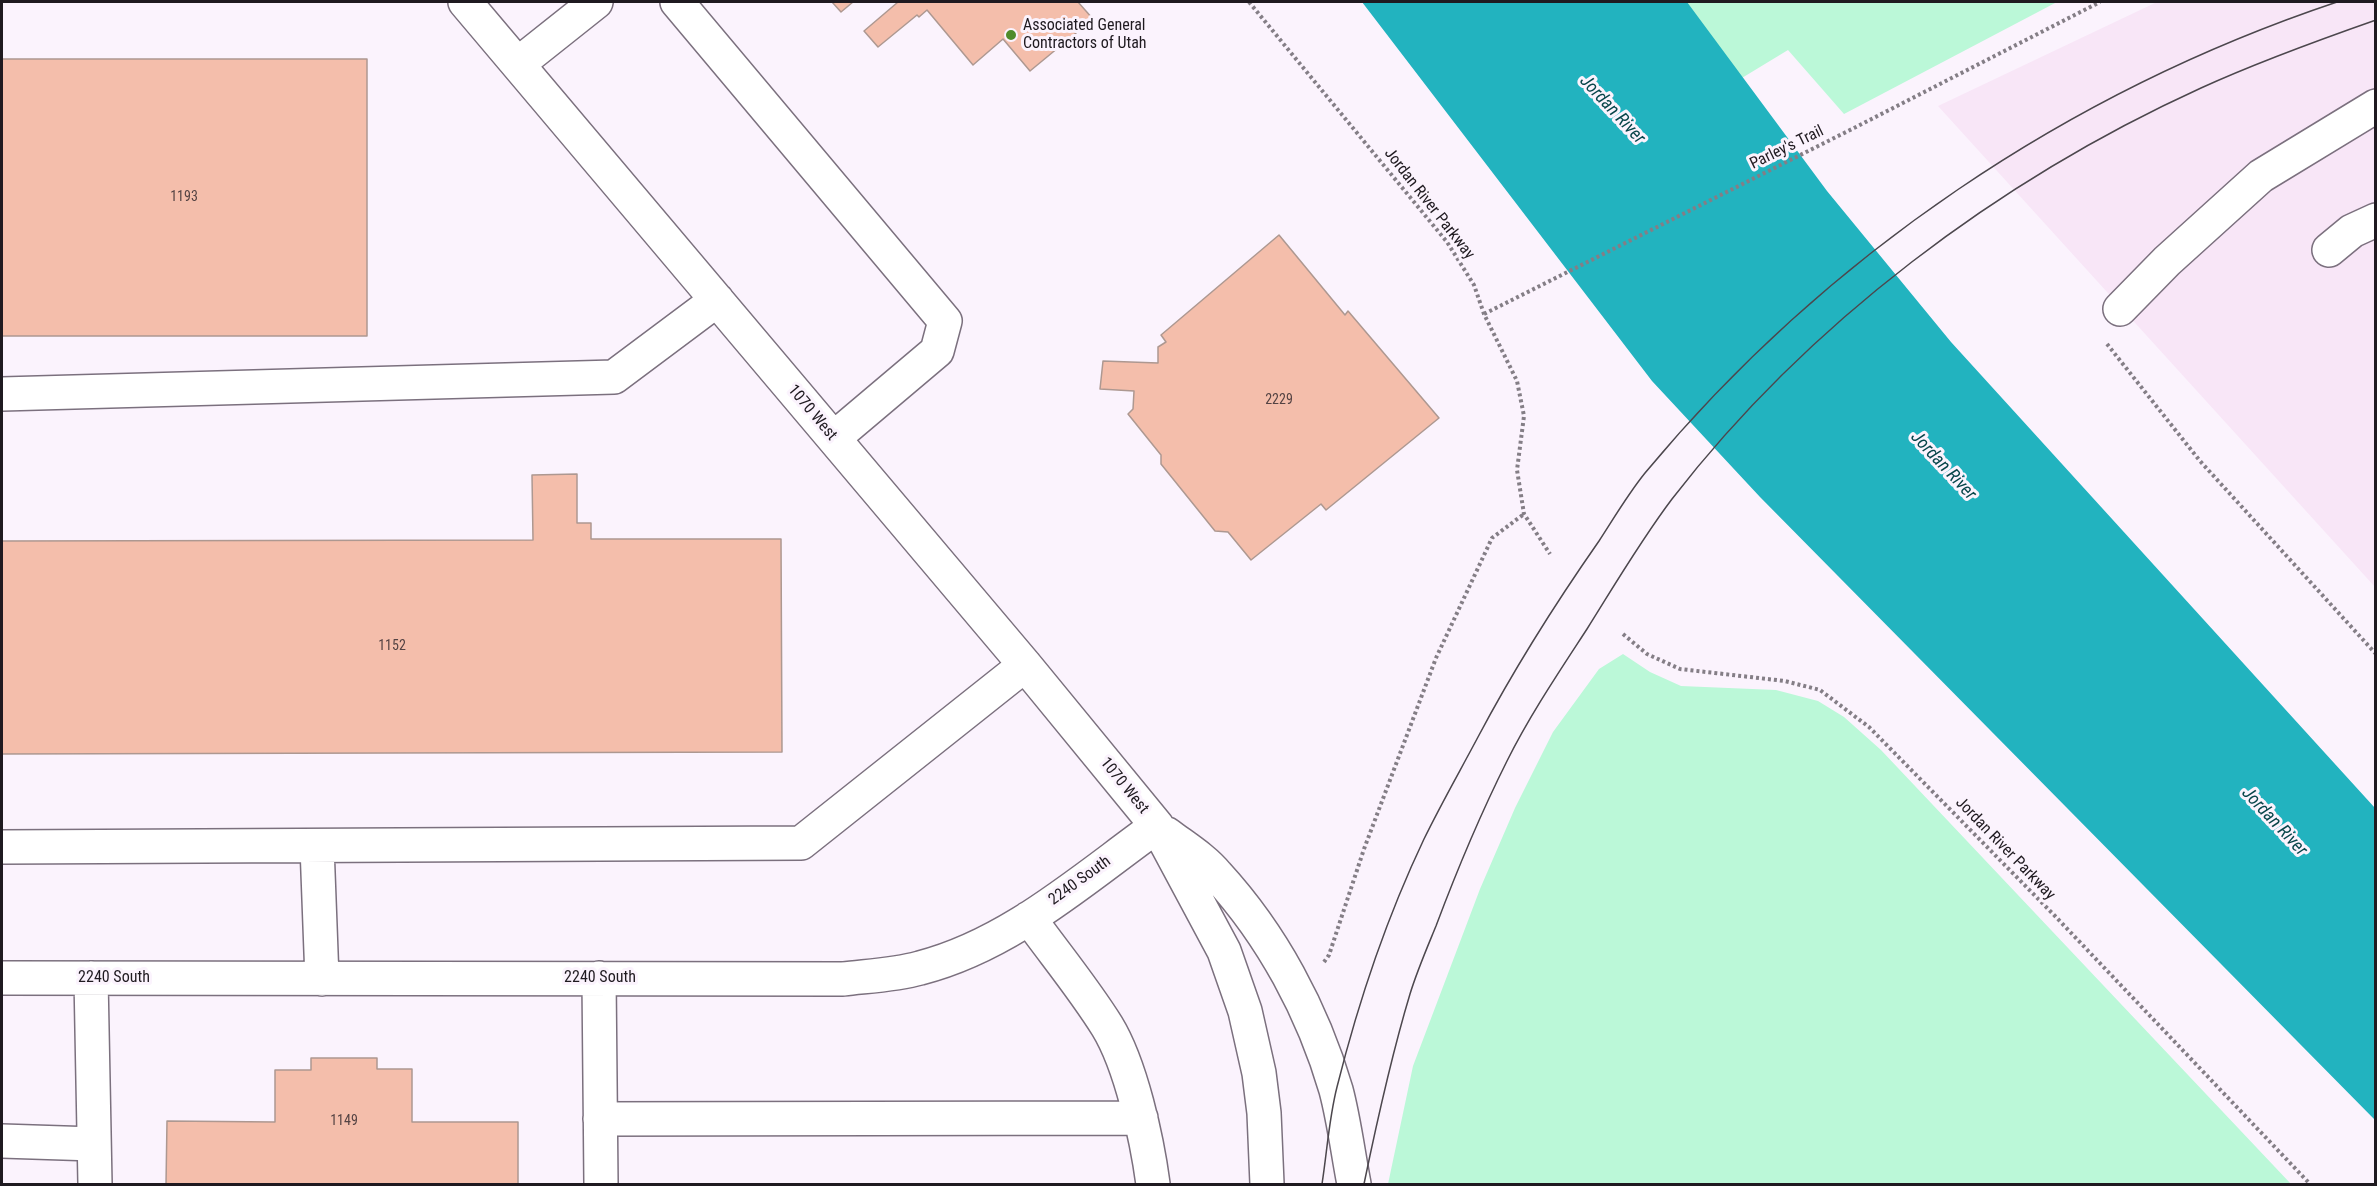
<!DOCTYPE html>
<html>
<head>
<meta charset="utf-8">
<style>
	body { margin:0 }
	#map { position:relative; width:2377px; height:1186px; overflow:hidden; background:#fbf3fd; font-family:"Roboto Condensed",sans-serif }
	canvas { display:block }
	.frame { position:absolute; inset:0; border:3px solid #1f1a20; pointer-events:none }
</style>
</head>
<body>
<div id="map">
<canvas width="2377" height="1186"></canvas>
<div class="frame"></div>
</div>
<script>
const ctx = document.querySelector('canvas').getContext('2d');
ctx.lineJoin = 'round';
function fillPath(path, color) { ctx.fillStyle = color; ctx.fill(path, 'evenodd'); }
function strokePath(path, color, width, dash) { ctx.strokeStyle = color; ctx.lineWidth = width; ctx.lineCap = dash ? 'butt' : 'round'; ctx.setLineDash(dash || []); ctx.stroke(path); }
function write(font, color, halo, rows, align = 'center') {
  ctx.font = font + ' "Roboto Condensed",sans-serif'; ctx.lineWidth = 6; ctx.setLineDash([]); ctx.textBaseline = 'middle'; ctx.strokeStyle = halo; ctx.fillStyle = color; for (const [text, x, y, turn = 0] of rows) {
    ctx.save(); ctx.translate(x, y); ctx.rotate((+turn || 0) * Math.PI / 180); ctx.textAlign = isNaN(turn) ? turn : align; if (halo) ctx.strokeText(text, 0, 0); ctx.fillText(text, 0, 0); ctx.restore();
  }
}
fillPath(new Path2D(`
	M2157 2H2375V587L1938 106Z`), '#f8e6f7');
fillPath(new Path2D(`
	M1656 2H2057L1844 114 1788 50 1732 84Z
	M1623 654 1650 672 1681 686 1776 690 1818 701 1844 717 1881 750 2291 1184H1388L1413 1066 1480 889 1515 808 1553 732 1599 669Z`), '#bbf8d8');
fillPath(new Path2D(`
	M1362 2H1687L1827 191 1951 342 2375 808V1120L1760 497 1652 381Z`), '#22b3bf');
const building = new Path2D(`
	M832 2H853L841 12Z
	M898 2H1078L1093 19 1030 71 1003 39 973 65 927 10 919 17 917 15 878 47 864 31Z
	M2 59H367V336H2Z
	M1279 235 1345 315 1348 311 1439 418 1326 510 1321 504 1251 560 1228 532 1215 531 1161 464V455L1128 414 1133 409 1134 391 1100 389 1103 361 1158 363V347L1166 342 1161 335Z
	M577 474V523H591V539H781L782 752 2 754V541L533 540 532 475Z
	M311 1058H377V1069H412V1122H518V1184H166L167 1121 275 1122V1070H311Z`);
fillPath(building, '#f4beab');
strokePath(building, '#ad9891', 1.5);
const minor = new Path2D(`
	M465 2 1025 665 1157 826 1224 951 1245 1011 1259 1073 1264 1113 1267 1184
	M677 2 945 321 937 351 834 438
	M518 64 596 2
	M2329 250 2352 231 2376 220
	M2120 309 2167 261 2261 176 2376 106
	M2 394 614 377 717 300
	M1167 834C1184 847 1204 859 1217 875 1272 935 1313 1011 1336 1090 1344 1120 1348 1153 1354 1184
	M317 846 322 979
	M2 847 801 843 1025 665
	M1029 918C1055 954 1084 989 1107 1026 1131 1065 1147 1139 1153 1184
	M2 978 843 979C868 976 895 975 920 968 1010 945 1083 879 1157 826
	M91 978 95 1184
	M599 978 601 1184
	M600 1119 1141 1118
	M2 1141 94 1144`);
strokePath(minor, '#7b707e', 36);
strokePath(new Path2D(`
	M1249 2 1447 242 1474 285 1484 314 1517 381 1524 416 1517 470 1524 514 1550 554
	M1484 314 1854 128 2100 2
	M2107 344 2200 461 2376 654
	M1623 634 1647 654 1680 669 1785 681 1820 690 1869 727 2055 916 2310 1184
	M1324 962 1329 955 1364 849 1436 658 1492 538 1524 514`), '#847e86', 4, [3, 3]);
strokePath(minor, '#fff', 33);
strokePath(new Path2D(`
	M1322 1184C1327 1152 1329 1118 1337 1087 1358 1003 1387 917 1424 839 1441 804 1460 771 1478 737 1514 669 1555 604 1599 541 1614 518 1628 494 1645 473 1826 255 2068 92 2337 2
	M1364 1184C1377 1121 1391 1057 1410 994 1417 971 1427 948 1436 926 1457 870 1480 815 1507 761 1530 715 1559 672 1587 629 1614 586 1641 540 1672 499 1808 323 1999 180 2201 88 2258 62 2316 41 2376 20`), '#4c474d', 1.5);
for (const [x, y, r, color] of [
	[1011,35,6,"#4f8c2b"]
]) { const dot = new Path2D(); dot.arc(x, y, r, 0, 2 * Math.PI); ctx.fillStyle = color; ctx.fill(dot); strokePath(dot, '#fbf3fd', 2); }
write('14px', '#544343', null, [
	["1193",184,197],
	["2229",1279,400],
	["1152",392,646],
	["1149",344,1121]
]);
write('16px', '#1f1a20', '#fbf3fd', [
	["Associated General",1023,26],
	["Contractors of Utah",1023,44]
], 'left');
write('16px', '#1f1a20', '#fbf3fd', [
	["Parley's Trail",1787,148,-26],
	["Jordan River Parkway",1429,204,52],
	["1070 West",812,413,50],
	["1070 West",1124,786,51],
	["Jordan River Parkway",2005,849,46],
	["2240 South",1080,881,-36],
	["2240 South",114,978],
	["2240 South",600,978]
]);
write('italic 18px', '#07454a', '#fbf3fd', [
	["Jordan River",1612,110,47],
	["Jordan River",1943,466,47],
	["Jordan River",2274,822,47]
]);
</script>
</body>
</html>
